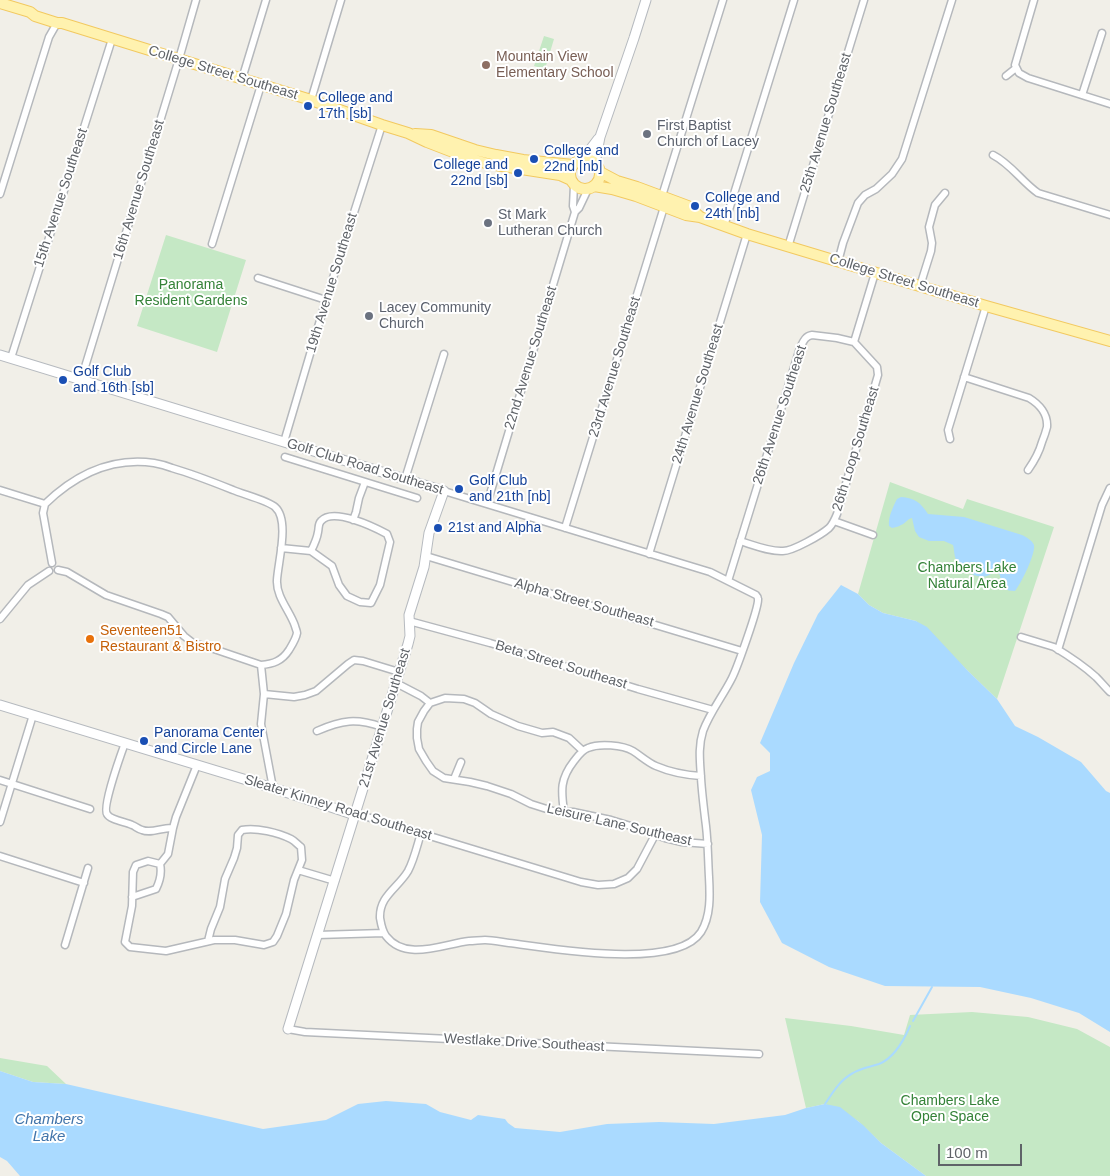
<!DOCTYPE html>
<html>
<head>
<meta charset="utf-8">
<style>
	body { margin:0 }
	#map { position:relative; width:1110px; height:1176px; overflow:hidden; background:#f1efe8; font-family:Helvetica,sans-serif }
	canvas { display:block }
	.scale { position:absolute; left:938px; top:1144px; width:84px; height:22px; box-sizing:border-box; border:2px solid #5f6368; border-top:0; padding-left:6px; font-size:15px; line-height:18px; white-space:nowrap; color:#5f6368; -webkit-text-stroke:4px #fff; paint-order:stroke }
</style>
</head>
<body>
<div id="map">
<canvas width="1110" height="1176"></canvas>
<div class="scale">100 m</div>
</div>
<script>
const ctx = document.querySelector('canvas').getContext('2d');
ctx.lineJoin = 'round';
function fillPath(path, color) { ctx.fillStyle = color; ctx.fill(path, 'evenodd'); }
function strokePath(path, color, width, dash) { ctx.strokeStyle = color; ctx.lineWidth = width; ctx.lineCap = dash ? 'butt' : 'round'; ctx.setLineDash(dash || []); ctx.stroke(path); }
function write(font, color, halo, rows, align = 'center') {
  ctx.font = font + ' Helvetica,sans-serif'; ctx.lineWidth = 4; ctx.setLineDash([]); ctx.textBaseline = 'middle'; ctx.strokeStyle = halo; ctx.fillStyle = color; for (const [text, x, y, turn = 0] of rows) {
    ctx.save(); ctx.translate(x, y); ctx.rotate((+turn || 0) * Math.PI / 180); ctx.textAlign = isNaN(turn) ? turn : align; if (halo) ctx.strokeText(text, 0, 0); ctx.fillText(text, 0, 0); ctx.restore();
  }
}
fillPath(new Path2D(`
	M544 36 554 39 545 69 534 66Z
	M166 235 246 260 217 352 137 326Z
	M890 482 963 509 967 499 1054 527 997 699 916 621 883 613 869 605 858 594Z
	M972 1012 1028 1017 1077 1029 1110 1047V1176H926L881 1143 858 1121 825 1104 806 1108 785 1018 851 1026 904 1035 910 1015Z
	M0 1058 47 1066 66 1084 33 1082 0 1071Z`), '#c5e8c5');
fillPath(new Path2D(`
	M901 497C915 498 920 502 928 514L964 517 1022 535C1026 537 1032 540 1034 545 1036 553 1021 584 1015 591 996 591 1004 577 998 573 994 570 991 575 987 576 976 580 959 567 955 557 954 553 954 548 953 545L944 541H929L919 537 915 531 912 518C907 519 906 523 901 525 898 527 895 527 892 528L889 526C888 517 893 507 897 499Z
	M841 585 858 594 869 605 883 613 916 621 927 627 968 671 997 699 1015 726 1038 737 1081 762 1106 791 1110 793V1032L1079 1013 1031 998 980 987 885 986 829 967 782 943 760 902 762 835 751 790 757 777 770 771V753L760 743 794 663 818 614Z
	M0 1071 33 1082 66 1084 263 1129 326 1120 358 1104 386 1101 426 1104 440 1112 471 1120 478 1115 505 1119 508 1123 515 1128 560 1132 607 1124 659 1122 714 1124 785 1115 806 1108 825 1104 840 1107 863 1125 881 1143 926 1176H20L7 1161 0 1157Z`), '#aadaff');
strokePath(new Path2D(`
	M913 1021 932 987
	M825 1104C833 1092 840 1080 853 1073 861 1068 870 1067 879 1064 894 1058 904 1040 910 1026`), '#aadaff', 2);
const street = new Path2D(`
	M1034 0 1015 65 1019 73 1028 78 1110 104
	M1006 76 1016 68
	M242 79 266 0
	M1082 95 1102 33
	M311 100 341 0
	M993 155C1011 164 1022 182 1038 193L1110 215
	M574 185 573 206 575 212
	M0 194 49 37 57 23
	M662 196 723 0
	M724 226 794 0
	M212 244 261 85
	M788 247 864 0
	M838 262 843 243 858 203 865 195 876 189 892 174 902 159 952 0
	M258 278 326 300
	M920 286 931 251 932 243 929 227 935 205 945 193
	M854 342 875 273
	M11 358 112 39
	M964 377 1029 398C1039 404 1048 414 1047 427 1046 431 1044 437 1042 442 1039 453 1035 460 1028 470
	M81 380 179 59 196 0
	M950 439 948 430 986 306
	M284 442 326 300 382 125
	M285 457 417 498
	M405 479 444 354
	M0 490 45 504
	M487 504 575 212 579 208 588 189
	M353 520 356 512 359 498 365 482
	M834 521 873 535
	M565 528 664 207
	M281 548 311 551 332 566 339 585 347 596 360 602 371 603 380 585 390 542 387 534C374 527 333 507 321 521 318 524 319 528 318 532 317 539 314 545 311 551
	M649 554 747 234
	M426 556 742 651
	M52 563 43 513 45 504C75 475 112 457 154 463 160 464 167 466 172 468 193 474 213 482 233 490 242 494 269 501 275 507 290 520 278 562 277 580 276 597 290 611 295 626 295 627 297 631 297 633 296 639 292 645 289 650 282 661 273 664 261 665L208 647 193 643 184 636 168 617 161 614 106 595 67 572 58 570
	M728 581 800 348C803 342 805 336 812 335L837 338 854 342 877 367 878 375 837 514C835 519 832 525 829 528 821 535 793 551 783 551 770 552 753 545 740 541
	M0 619 28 585 49 571
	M409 621 490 643 638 689 713 710
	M1021 637 1054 647C1069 656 1084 666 1096 677 1101 682 1105 687 1110 692
	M1058 650 1102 505 1110 488
	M261 665 264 694 261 724 273 788
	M396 683 421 696 430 703
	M264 694 294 697 305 695 316 691 348 664 354 660 363 661 399 672
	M430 703 424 711 418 722 417 729V738L419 749 426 761 433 771 444 778 470 782 487 786 511 794 531 804 553 811 573 812 611 820 634 827 665 838 682 842 708 844
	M430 703 445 698 464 699 475 703 491 714 518 726 542 733 553 732 569 738 583 751
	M317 731C342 720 356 718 382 727
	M125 743C121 754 102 807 107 814 110 820 126 822 132 825 135 826 138 829 142 830 152 834 162 827 173 828
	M454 779 461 762
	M0 780 90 809
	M564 812C561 790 560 779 574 761 578 756 582 750 588 748 599 743 623 745 633 751 641 756 647 762 656 766 670 772 685 775 701 776
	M355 815 364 816 581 882 598 885 614 884 628 878 637 869 655 835
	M0 822 33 715
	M421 833C417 846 414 860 408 871 398 888 379 896 380 918 381 924 382 931 386 936 406 962 443 944 469 941 474 941 480 940 485 940 493 940 501 942 509 943 550 948 676 971 701 932 711 916 710 895 709 877 708 860 708 843 706 826 704 810 702 794 701 778 700 761 698 747 703 731 710 712 723 696 732 678 737 668 759 607 758 599 758 597 757 596 756 595L710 572 444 491
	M0 856 84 883
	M160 864 148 861 136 865 133 872 132 906 125 942 130 947 166 951 214 940H235L264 945 273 942 277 936 286 914 294 880 302 860 301 847C298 845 295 841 291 839 279 833 256 827 242 830L238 835 237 848 234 858 225 879 220 907 211 929 208 941
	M160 864 168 854 173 828 176 817 197 765
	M298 870 335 881
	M132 897 156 889C160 881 162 873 160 864
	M317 935 384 933
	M65 945 88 868
	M288 1029 305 1032 759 1054`);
const secondary = new Path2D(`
	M583 159 598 139
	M595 163 600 137 634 38 646 0
	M0 355 444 491 429 533 424 567 409 615 410 636 408 644 288 1029
	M0 705 273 788 355 815`);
const primary = new Path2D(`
	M0 3 30 12 35 16 57 23H62L311 100 382 125 408 133 427 142 471 159 489 164 560 175 571 180
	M415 134 431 135 475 150 496 155 523 160 573 165
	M570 174a15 15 0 1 1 30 0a15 15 0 1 1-30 0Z
	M600 172 617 181 637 187 688 206 700 217
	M594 186 612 189 636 196 686 215 700 217 747 234 986 306 1110 341`);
strokePath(street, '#b5b8bc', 9);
strokePath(secondary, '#b6babf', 11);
strokePath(primary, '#f2c960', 12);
strokePath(street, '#fff', 6);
strokePath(secondary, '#fff', 9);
strokePath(primary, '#fff2af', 10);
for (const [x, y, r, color] of [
	[486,65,5,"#8d6e63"],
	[308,106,5,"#1a4fb4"],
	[647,134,5,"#6b7280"],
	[534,159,5,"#1a4fb4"],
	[518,173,5,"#1a4fb4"],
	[695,206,5,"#1a4fb4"],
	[488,223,5,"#6b7280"],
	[369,316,5,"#6b7280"],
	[63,380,5,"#1a4fb4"],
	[459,489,5,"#1a4fb4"],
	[438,528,5,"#1a4fb4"],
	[90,639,5,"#e8710a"],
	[144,741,5,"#1a4fb4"]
]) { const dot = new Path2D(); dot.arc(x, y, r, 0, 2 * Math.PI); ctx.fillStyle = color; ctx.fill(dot); strokePath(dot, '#fff', 2); }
write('14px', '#785e54', '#fff', [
	["Mountain View",496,57],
	["Elementary School",496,73]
], 'left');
write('14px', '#5f6368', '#fff', [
	["College Street Southeast",223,73,17],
	["25th Avenue Southeast",826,123,-73],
	["16th Avenue Southeast",139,190,-73],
	["15th Avenue Southeast",61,198,-72],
	["College Street Southeast",904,281,17],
	["19th Avenue Southeast",332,283,-73],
	["22nd Avenue Southeast",531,358,-73],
	["23rd Avenue Southeast",615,367,-73],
	["24th Avenue Southeast",698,394,-73],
	["26th Avenue Southeast",780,415,-72],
	["26th Loop Southeast",856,449,-73],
	["Golf Club Road Southeast",365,467,17],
	["Alpha Street Southeast",584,603,16],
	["Beta Street Southeast",561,665,17],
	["21st Avenue Southeast",385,718,-73],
	["Sleater Kinney Road Southeast",338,808,17],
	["Leisure Lane Southeast",619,825,13],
	["Westlake Drive Southeast",524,1043,3]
]);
write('14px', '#164399', '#fff', [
	["College and",318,98],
	["17th [sb]",318,114],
	["College and",544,151],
	["22nd [nb]",544,167],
	["College and",508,165,"right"],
	["22nd [sb]",508,181,"right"],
	["College and",705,198],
	["24th [nb]",705,214],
	["Golf Club",73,372],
	["and 16th [sb]",73,388],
	["Golf Club",469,481],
	["and 21th [nb]",469,497],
	["21st and Alpha",448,528],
	["Panorama Center",154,733],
	["and Circle Lane",154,749]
], 'left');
write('14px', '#5b616d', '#fff', [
	["First Baptist",657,126],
	["Church of Lacey",657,142],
	["St Mark",498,215],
	["Lutheran Church",498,231],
	["Lacey Community",379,308],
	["Church",379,324]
], 'left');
write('14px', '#348238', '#fff', [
	["Panorama",191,285],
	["Resident Gardens",191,301],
	["Chambers Lake",967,568],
	["Natural Area",967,584],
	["Chambers Lake",950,1101],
	["Open Space",950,1117]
]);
write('14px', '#c56008', '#fff', [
	["Seventeen51",100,631],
	["Restaurant & Bistro",100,647]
], 'left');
write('italic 15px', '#4174aa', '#fff', [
	["Chambers",49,1120],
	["Lake",49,1137]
]);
</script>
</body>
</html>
